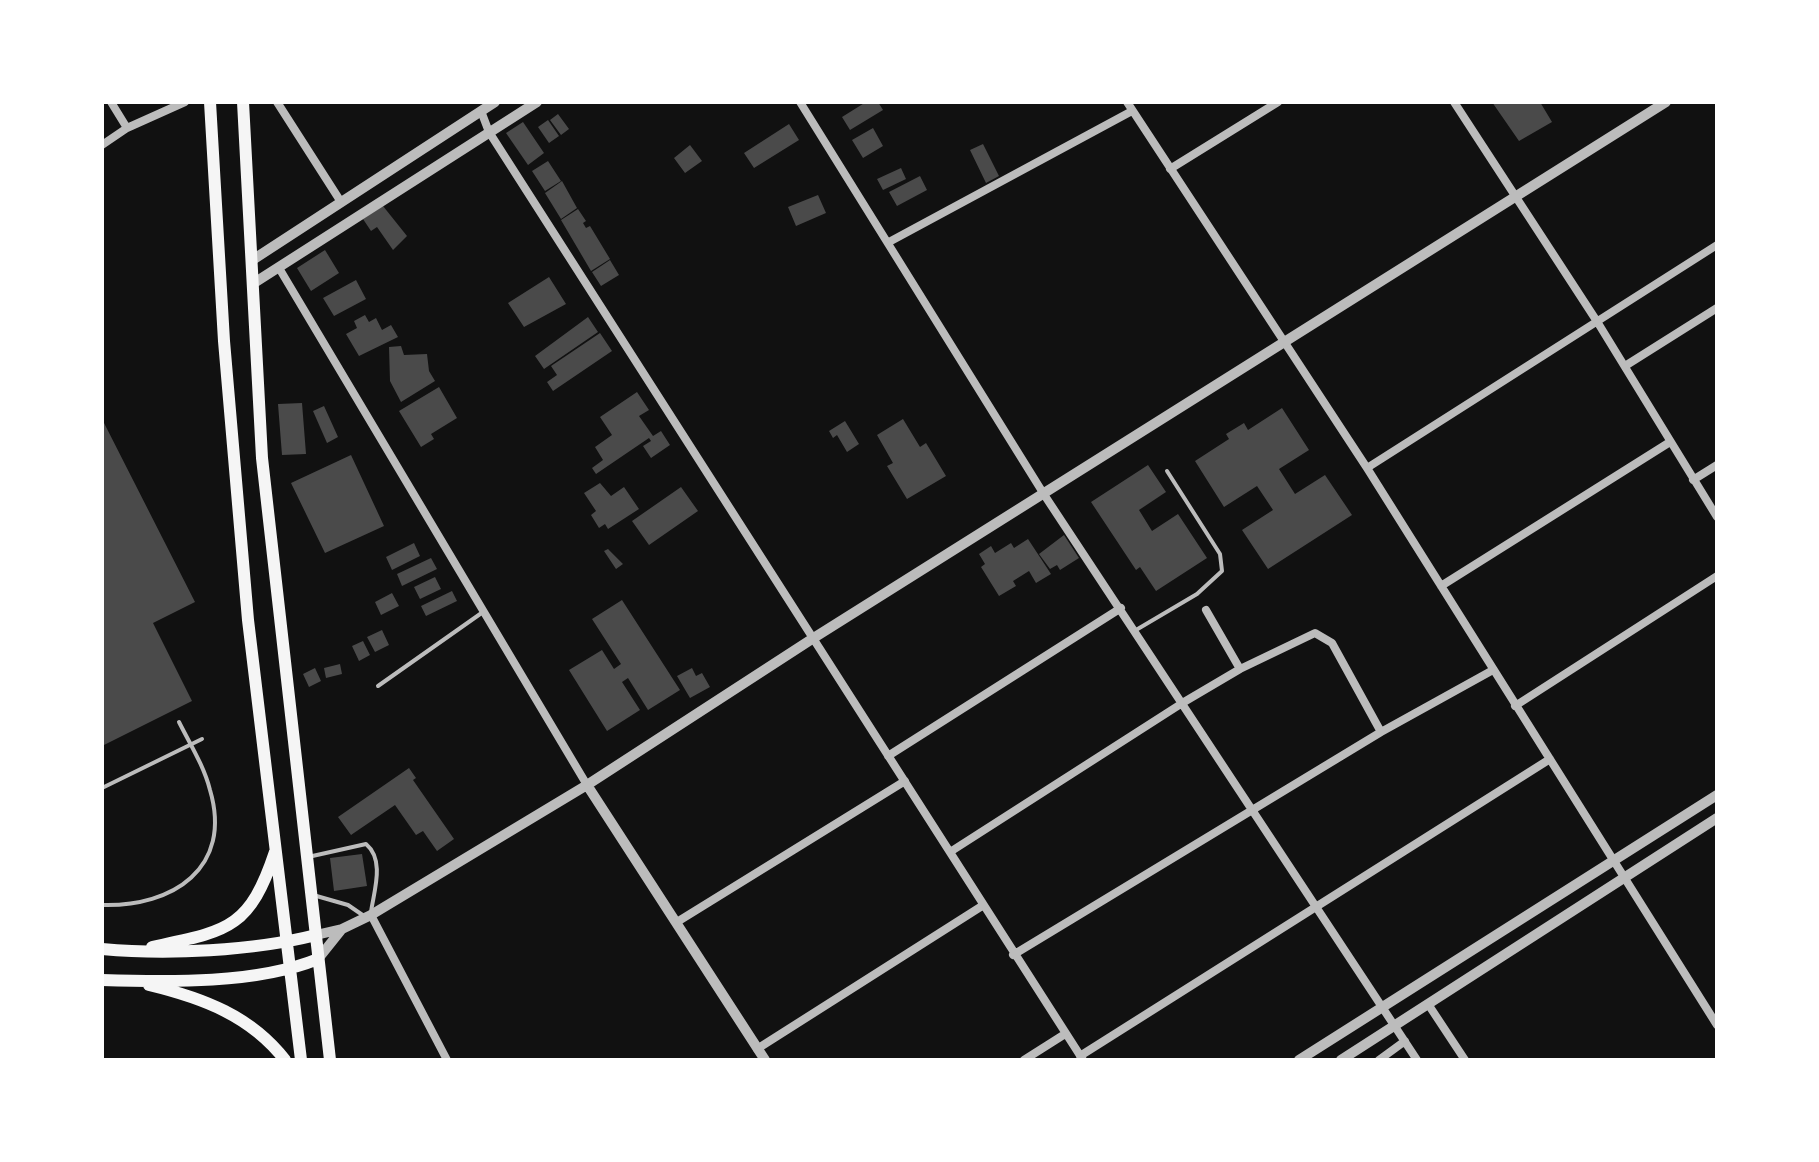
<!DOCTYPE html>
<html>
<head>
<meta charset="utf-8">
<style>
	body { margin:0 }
	#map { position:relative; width:1819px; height:1162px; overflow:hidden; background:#111; font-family:"Golos Text",sans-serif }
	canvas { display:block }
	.frame { position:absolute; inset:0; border:104px solid #fff; pointer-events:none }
</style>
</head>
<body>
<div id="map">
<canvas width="1819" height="1162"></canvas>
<div class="frame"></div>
</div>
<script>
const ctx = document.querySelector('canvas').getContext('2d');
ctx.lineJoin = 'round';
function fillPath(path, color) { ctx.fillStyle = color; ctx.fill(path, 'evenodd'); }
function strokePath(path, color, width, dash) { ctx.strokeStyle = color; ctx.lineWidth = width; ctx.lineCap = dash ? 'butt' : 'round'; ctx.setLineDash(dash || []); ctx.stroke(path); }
fillPath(new Path2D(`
	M866 102H878L883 110 850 130 842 117Z
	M1492 102H1540L1552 122 1519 141Z
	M558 114 569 129 561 135 550 120Z
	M548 120 559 136 549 143 538 127Z
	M523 122 544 153 528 165 506 133Z
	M789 124 799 140 754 168 744 153Z
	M873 128 883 146 863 158 852 140Z
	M983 144 999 176 986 183 970 150Z
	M690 145 702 161 685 173 674 158Z
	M548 161 561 181 545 191 532 171Z
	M901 168 906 179 883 190 877 179Z
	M920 176 927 190 897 206 889 192Z
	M562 181 577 208 561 219 545 193Z
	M818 195 826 213 796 226 788 207Z
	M383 206 407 236 393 250 377 227 371 231 363 219Z
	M578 209 586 221 583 223 586 228 590 226 610 259 591 271 561 220Z
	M325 250 339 273 311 291 297 268Z
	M610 260 619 275 601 286 592 272Z
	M549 277 566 304 524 327 508 303Z
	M356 280 366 299 334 316 323 298Z
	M365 315 369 322 376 318 382 330 391 325 398 337 359 356 346 334 357 328 354 321Z
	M588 317 598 332 544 369 535 356Z
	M600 333 612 351 553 391 547 382 557 375 551 366Z
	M401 346 404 355 427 354 429 371 435 381 401 402 390 381 389 347Z
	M439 387 457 418 431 434 434 439 421 447 399 411Z
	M637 392 649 410 639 416 653 436 661 431 670 445 651 458 643 446 651 441 649 438 596 474 592 468 603 460 595 447 612 435 600 417Z
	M302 403 306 454 282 455 278 404Z
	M324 406 338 437 327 443 313 411Z
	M1282 408 1309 450 1279 469 1295 494 1325 475 1352 515 1268 569 1242 530 1273 510 1257 486 1224 507 1195 461 1229 439 1226 434 1244 423 1248 430Z
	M102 419 195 602 153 623 192 701 102 746Z
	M903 419 920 447 926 443 946 476 907 499 887 466 893 463 877 435Z
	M845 421 859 444 847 452 837 435 833 438 829 431Z
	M351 455 384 526 325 553 291 483Z
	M1148 465 1166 492 1139 510 1152 531 1178 514 1207 558 1156 591 1140 567 1136 570 1091 502Z
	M600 483 611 496 624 487 639 509 608 529 605 524 599 528 591 515 596 511 584 493Z
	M681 487 698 511 649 545 632 521Z
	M1064 535 1079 558 1060 570 1057 565 1050 569 1039 554Z
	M1028 539 1051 574 1036 583 1029 571 1013 581 1016 586 999 596 981 567 985 564 979 554 991 546 995 553 1011 543 1014 548Z
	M414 543 420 556 392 570 386 557Z
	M608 549 623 564 616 569 604 551Z
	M431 558 437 569 402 586 397 574Z
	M435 577 441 589 420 599 414 587Z
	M452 591 457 601 426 616 421 606Z
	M392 593 399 606 381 615 375 602Z
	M622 600 680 690 648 710 628 678 622 682 640 710 607 731 569 670 602 650 614 669 621 664 592 619Z
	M382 630 389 645 375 652 367 637Z
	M363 641 370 655 359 661 352 646Z
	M340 664 342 674 326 678 324 668Z
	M315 668 321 681 309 687 303 674Z
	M692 668 696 676 702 673 710 687 690 698 677 676Z
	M409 768 416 778 413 780 454 839 437 851 423 831 416 835 395 805 351 835 338 817Z
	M362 854 367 886 334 891 330 858Z`), '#4a4a4a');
strokePath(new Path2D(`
	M1136 630 1197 594 1222 571 1220 554 1167 471
	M378 686 483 612
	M102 788 202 739
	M308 857 366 844C385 860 374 891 371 912
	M313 895 348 905 364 916
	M102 905C173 907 233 868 210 790 204 766 190 744 179 722`), '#bcbcbc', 4);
strokePath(new Path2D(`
	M111 102 127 128
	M277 102 341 202
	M800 102 1045 496 1417 1060
	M1127 102 1367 468 1717 1025
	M1454 102 1598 323 1717 517
	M481 111 489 132 1083 1060
	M102 145 127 128 185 102
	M1170 169 1278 102
	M889 242 1132 111
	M279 268 587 785
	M1625 366 1717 308
	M1367 468 1717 245
	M1693 480 1717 465
	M1441 586 1670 442
	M1206 610 1240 669
	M1515 706 1717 576
	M888 756 1121 608
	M950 852 1184 702 1240 669 1315 633 1332 643 1381 732
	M371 915 447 1060
	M677 922 905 781
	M1013 955 1381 732 1493 670
	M1428 1004 1465 1060
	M757 1049 982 906
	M1080 1056 1550 759
	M1024 1060 1065 1034
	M1379 1060 1405 1041`), '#bcbcbc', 8);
strokePath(new Path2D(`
	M254 259 495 102
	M254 283 537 102
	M587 785 765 1060
	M316 935 342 929 371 915 587 785 812 639 1666 102
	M318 959 342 929
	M1299 1060 1717 795
	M1341 1060 1717 818`), '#bcbcbc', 10);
strokePath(new Path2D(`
	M210 102 224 341 248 620 301 1060
	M243 102 262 458 330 1060
	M152 947C227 931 249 930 275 852
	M102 949C167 955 253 951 316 935
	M102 980C169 982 257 984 318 959
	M149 985C203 998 251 1016 285 1060`), '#f5f5f5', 12);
</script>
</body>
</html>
